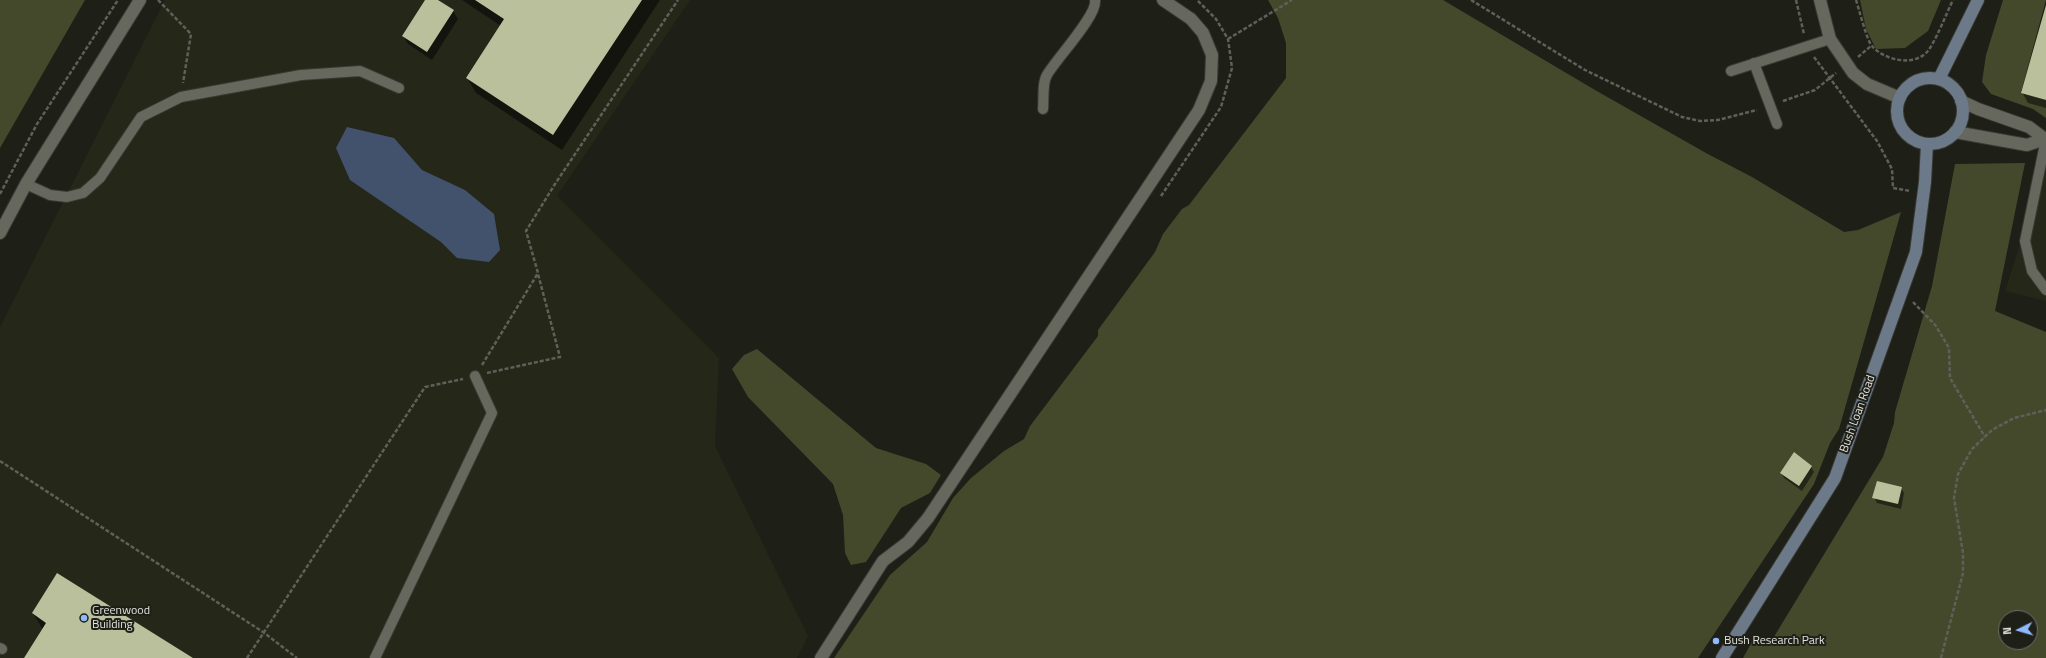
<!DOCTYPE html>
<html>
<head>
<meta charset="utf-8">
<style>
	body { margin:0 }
	#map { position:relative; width:2046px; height:658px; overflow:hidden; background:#1e1f17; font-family:"Titillium Web",sans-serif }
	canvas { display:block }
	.north { position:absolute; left:1998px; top:610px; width:40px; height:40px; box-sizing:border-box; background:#1e1f17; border:1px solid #6c6d66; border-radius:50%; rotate:265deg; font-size:11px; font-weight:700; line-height:16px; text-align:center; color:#e0e2dc }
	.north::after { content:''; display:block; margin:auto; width:14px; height:18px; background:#90b8fd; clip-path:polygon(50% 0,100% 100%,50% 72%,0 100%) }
</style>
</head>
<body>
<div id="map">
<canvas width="2046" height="658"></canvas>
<div class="north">N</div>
</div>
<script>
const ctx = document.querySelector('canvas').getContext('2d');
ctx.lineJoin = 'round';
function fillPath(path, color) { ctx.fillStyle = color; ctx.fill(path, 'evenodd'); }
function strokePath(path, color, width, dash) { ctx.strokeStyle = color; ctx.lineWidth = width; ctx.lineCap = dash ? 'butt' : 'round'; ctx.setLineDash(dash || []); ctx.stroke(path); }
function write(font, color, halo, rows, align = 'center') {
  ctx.font = font + ' "Titillium Web",sans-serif'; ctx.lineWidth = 4; ctx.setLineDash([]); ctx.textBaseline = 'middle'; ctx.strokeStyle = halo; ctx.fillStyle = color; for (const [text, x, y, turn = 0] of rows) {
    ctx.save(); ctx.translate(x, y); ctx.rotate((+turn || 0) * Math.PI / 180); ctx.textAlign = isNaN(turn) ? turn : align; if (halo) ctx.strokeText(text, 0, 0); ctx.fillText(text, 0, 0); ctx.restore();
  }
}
fillPath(new Path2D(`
	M165 0H690L557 196 719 358 715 446 808 636 797 658H0V327Z
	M2046 165V301L2005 291Z`), '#252719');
fillPath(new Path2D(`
	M0 0H85L0 148Z
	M1268 0H1443L1595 90 1706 153 1752 177 1844 232 1858 230 1901 212 1839 429 1830 443 1814 484 1698 658H834L890 575 927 542 953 498 971 478 1004 451 1024 439 1030 426 1098 336V330L1155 252 1163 234 1182 209 1189 205 1286 78V43L1278 18Z
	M1860 0H1941L1928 31 1905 48 1876 49 1866 29Z
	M2003 0H2046L2021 92 2046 100V118L2033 109 1991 94 1982 82 1986 55Z
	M2025 163 1995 311 2046 332V658H1743L1754 638 1769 645 1883 457 1894 423 1895 412 1932 286 1955 164ZM2006 618H2030V642H2006Z
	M757 349 876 448 926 464 941 475 930 493 901 508 866 562 851 565 845 553 843 515 833 484 748 397 732 369 744 355Z`), '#44492b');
fillPath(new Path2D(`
	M347 127 394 138 422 170 465 190 494 214 500 250 489 262 457 258 441 242 350 180 336 148Z`), '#42526d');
fillPath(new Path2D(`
	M427 0H437L453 11 458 19 432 60 408 44 403 36Z
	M462 0H660L562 150 476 93 467 78 501 26Z
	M2046 7V108L2028 103 2022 92Z
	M1811 467 1814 472 1802 491 1784 478 1781 473Z
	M1901 488 1904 493 1901 509 1877 503 1874 497Z
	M33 613 191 658H25L43 630Z`), '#0007');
fillPath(new Path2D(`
	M425 0H438L454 10 427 52 402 36Z
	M475 0H642L553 135 466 78 504 19Z
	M2046 5V100L2021 93Z
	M1794 452 1812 466 1799 486 1780 473Z
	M1877 481 1902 487 1898 504 1872 498Z
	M57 573 193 658H24L46 623 32 613Z`), '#bac09c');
const lane = new Path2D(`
	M1754 63 1777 124
	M1731 71 1830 39
	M1043 109C1044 99 1042 83 1047 75 1056 59 1098 15 1095 0
	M2046 139 2025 241 2032 271 2046 290
	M26 184 50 195 67 197 83 193 100 178 141 117 181 97 301 75 360 71 399 88
	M0 648 2 649
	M375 658 492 413 475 376`);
const street = new Path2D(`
	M1820 0 1830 39 1853 73 1867 84 1900 98
	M1961 101 1978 109 2029 127 2045 139
	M1955 132 2027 145 2045 139
	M0 233 26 184 140 0
	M821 658 883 561 908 542 928 518 1199 110 1211 81 1212 55 1203 33 1191 19 1163 0`);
const secondary = new Path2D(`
	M1897 111a33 33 0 1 1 66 0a33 33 0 1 1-66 0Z
	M1939 79 1978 0
	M1722 658 1835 478 1916 252 1925 182 1927 144`);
strokePath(lane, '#383933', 12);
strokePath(street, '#383933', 14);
strokePath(secondary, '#383933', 14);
strokePath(new Path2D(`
	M158 0 191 34 183 83
	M1471 0 1585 70 1682 117 1700 121 1718 120 1757 110
	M1796 0 1804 34
	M1856 0C1859 9 1867 41 1872 46 1884 60 1913 67 1927 52 1935 43 1947 12 1953 0
	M1228 39 1292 0
	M1814 57 1877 141 1892 169 1893 188 1910 191
	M1858 57 1871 46
	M1783 101 1815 90 1836 73
	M0 194 37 124 118 0
	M1161 196 1221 107 1232 68 1228 39 1216 19 1197 0
	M1913 302 1936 326 1949 348 1950 378 1985 437
	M482 365 538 273 526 231 555 184 678 0
	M487 373 560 357 538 274
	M0 461 263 632 297 658
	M247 658 425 387 463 379
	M1941 658 1963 573V553L1954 498 1958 474 1972 449 1992 430 2014 418 2046 410`), '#5f6159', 2.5, [4, 2]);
strokePath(lane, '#66675d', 10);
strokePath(street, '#66675d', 12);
strokePath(secondary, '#6b7989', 12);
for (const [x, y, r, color] of [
	[84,618,4,"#90b8fd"],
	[1716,641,4,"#90b8fd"]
]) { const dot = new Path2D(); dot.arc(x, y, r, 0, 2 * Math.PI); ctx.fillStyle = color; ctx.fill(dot); strokePath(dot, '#1e1f17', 1.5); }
write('12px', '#e0e2dc', '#1e1f17', [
	["Bush Loan Road",1858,414,-70]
]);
write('12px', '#e0e2dc', '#1e1f17', [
	["Greenwood",92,611],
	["Building",92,625],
	["Bush Research Park",1724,641]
], 'left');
</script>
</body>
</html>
